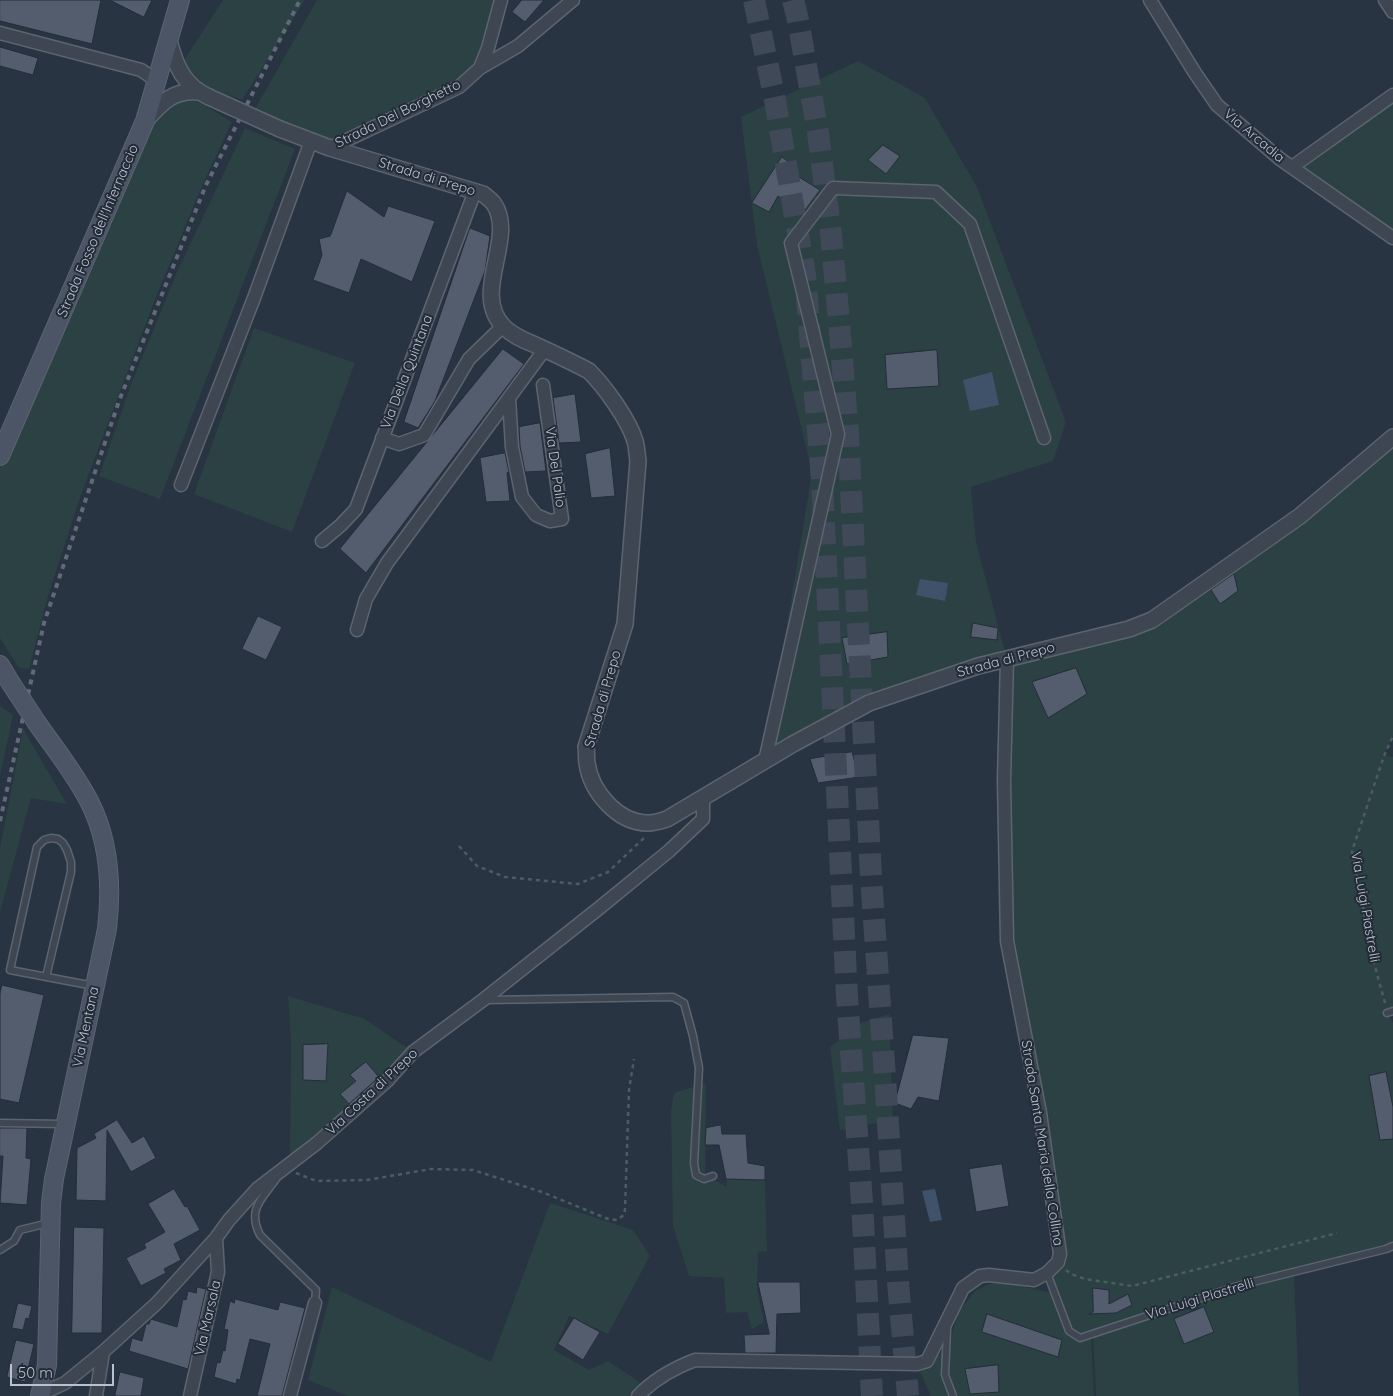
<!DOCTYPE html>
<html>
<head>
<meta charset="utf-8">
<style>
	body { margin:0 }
	#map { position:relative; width:1393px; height:1396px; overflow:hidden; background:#293442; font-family:Quicksand,sans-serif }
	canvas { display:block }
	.scale { position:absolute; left:10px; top:1364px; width:104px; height:22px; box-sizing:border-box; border:2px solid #bbc1cc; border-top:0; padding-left:6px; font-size:15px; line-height:18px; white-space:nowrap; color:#bbc1cc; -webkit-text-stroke:4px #222b38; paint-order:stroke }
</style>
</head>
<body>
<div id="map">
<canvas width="1393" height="1396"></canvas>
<div class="scale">50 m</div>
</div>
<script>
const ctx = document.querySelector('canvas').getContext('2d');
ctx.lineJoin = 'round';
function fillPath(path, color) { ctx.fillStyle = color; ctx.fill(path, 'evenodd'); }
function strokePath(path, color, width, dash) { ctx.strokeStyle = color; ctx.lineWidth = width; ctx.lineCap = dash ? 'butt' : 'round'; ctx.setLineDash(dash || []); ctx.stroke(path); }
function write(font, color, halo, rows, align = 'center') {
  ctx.font = font + ' Quicksand,sans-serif'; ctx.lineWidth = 4; ctx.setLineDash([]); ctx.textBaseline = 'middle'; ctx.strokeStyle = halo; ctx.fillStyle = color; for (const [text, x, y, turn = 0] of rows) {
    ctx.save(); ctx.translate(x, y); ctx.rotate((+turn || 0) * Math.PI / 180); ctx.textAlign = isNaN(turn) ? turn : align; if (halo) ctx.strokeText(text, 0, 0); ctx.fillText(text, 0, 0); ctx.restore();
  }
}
fillPath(new Path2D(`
	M223 0H305L242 100 205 86 183 62Z
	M317 0H501L488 48 459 87 330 148 251 116Z
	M858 61 925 98 977 187 1066 422 1053 461 971 487 976 542 1007 659 1152 620 1393 437V736L1384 755 1393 757V1006L1387 1013 1393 1023V1245L1294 1275 1299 1396H1096L1093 1333 1080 1338 1069 1331 1047 1273 1058 1262 1007 941V659L869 703 765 761 812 472 757 245 741 117Z
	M1393 95V238L1292 167Z
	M184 98 199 102 232 122 202 186 154 302 82 492 48 596 29 669 18 667 0 638V467L147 126 162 107Z
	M245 128 295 149 160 499 99 476 132 382 177 272Z
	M254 328 355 363 292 532 194 494Z
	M0 706 13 715 0 776Z
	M23 729 67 804 31 798 0 912V848Z
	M288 996 365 1019 413 1052 290 1164 291 1042Z
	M889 1014 893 1120 840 1130 830 1047 861 1023Z
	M706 1083 705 1175 727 1187 726 1179 765 1180 767 1251 758 1252 757 1288 764 1322 752 1329 747 1312 726 1313 724 1278 689 1276 673 1226 671 1111 674 1093Z
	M550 1203 633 1230 650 1256 608 1334 569 1316 554 1350 589 1370 608 1361 641 1383 629 1396H348L308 1380 332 1287 491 1362Z
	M997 1281 1052 1293 1067 1335 1078 1341 1091 1336 1094 1396H931L920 1372 949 1346 958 1313 976 1290Z`), '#2b4143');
fillPath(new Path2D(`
	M992 372 999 405 970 411 963 380Z
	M920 579 948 583 945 601 916 595Z
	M935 1189 942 1220 930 1222 922 1191Z`), '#40526a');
const building = new Path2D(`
	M0 0H101L92 44 0 21Z
	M110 0H152L144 17Z
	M522 0H544L525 22 512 12Z
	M0 47 38 58 33 75 0 66Z
	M883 145 900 156 886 174 868 160Z
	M782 157 794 166 791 172 820 190 802 214 778 196 769 212 752 203Z
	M347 191 384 217 388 206 435 221 412 282 361 259 349 293 313 280 322 255 319 239 330 236Z
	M470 228 490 236 485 271 435 401 418 428 404 422Z
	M503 349 524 364 366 573 340 549Z
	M937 350 939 386 887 389 885 355Z
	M575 394 581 442 559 443 553 398Z
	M540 423 546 471 525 472 520 446 519 427Z
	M610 448 615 496 591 498 585 454Z
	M505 453 509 472 507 473 510 501 486 502 480 458Z
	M1234 574 1238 591 1220 604 1211 590Z
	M258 616 282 627 266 660 242 649Z
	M973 623 998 628 997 640 971 637Z
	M887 632 888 657 847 664 842 638Z
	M1076 668 1087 694 1048 718 1032 682Z
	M852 752 859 777 818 783 810 759Z
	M2 985 44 995 19 1103 0 1099V994Z
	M913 1035 949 1038 939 1101 918 1097 911 1109 895 1103Z
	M328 1044 326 1081 303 1080V1045Z
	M366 1062 379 1077 349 1104 340 1094 356 1081 350 1075Z
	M1386 1072 1393 1107V1139L1380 1140 1369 1076Z
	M117 1120 132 1143 144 1136 156 1158 131 1172 107 1130 106 1201 76 1200 77 1148 96 1138 94 1134Z
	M721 1125 722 1134H746L748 1163 765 1166V1180L726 1179 719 1145H705L706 1128Z
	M0 1128H27L26 1158 31 1159 27 1205 0 1203 3 1156H0Z
	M1002 1164 1009 1206 976 1212 969 1169Z
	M174 1189 185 1207 187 1206 200 1230 174 1244 181 1260 164 1269 166 1273 141 1286 126 1258 146 1248 144 1244 165 1232 148 1204Z
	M74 1227 104 1228 102 1333H72Z
	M758 1282H800L801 1313 777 1314 776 1353H745L744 1335 769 1334Z
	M197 1287 206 1289 188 1369 129 1351 132 1338 142 1341 146 1324H149L151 1319 177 1327 183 1299 186 1300 188 1291 196 1293Z
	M1093 1288 1109 1290V1304L1128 1294 1132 1305 1116 1313 1089 1314 1093 1312Z
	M235 1299 278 1310 280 1302 305 1308 282 1396H257L270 1344 250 1339 240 1380 237 1379 236 1384 214 1377 217 1362 220 1363 223 1350 225 1351 228 1330 224 1329 230 1301 234 1303Z
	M18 1303 32 1306 29 1319 26 1318 23 1330 12 1328Z
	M1204 1307 1214 1332 1184 1344 1174 1319Z
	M987 1314 1062 1340 1058 1357 982 1332Z
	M574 1318 600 1332 583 1360 558 1344Z
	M16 1340 34 1344 25 1382 7 1377Z
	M998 1365 999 1392 970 1394 965 1369Z
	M120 1372 144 1378 141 1396H115Z`);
fillPath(building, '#535d6d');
strokePath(building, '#242d3a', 1);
strokePath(new Path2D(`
	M754 0 775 100 805 275 822 481 847 997 862 1202 872 1396
	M793 0 798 20 818 133 831 234 839 321 848 433 871 877 885 1077 898 1282 908 1396`), '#3f4957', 22, [22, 11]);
const service = new Path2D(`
	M46 977 71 872V862L67 850 63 843 58 839 51 838 44 840 37 847 10 970 94 986
	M486 1000 673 997 684 1003 693 1036 699 1068 694 1163 696 1175 704 1179 713 1176
	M1387 1013 1393 1011
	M0 1123 64 1124
	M276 1179C262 1199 247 1209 260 1235L316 1290 315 1303
	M0 1250 14 1241 20 1230 49 1223
	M1047 1273 1069 1331 1080 1338 1241 1285 1386 1249 1393 1246
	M947 1329 945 1375 953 1396`);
const minor = new Path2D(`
	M1150 0 1195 73 1217 105 1280 159 1393 238
	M1385 0 1393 12
	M0 33 141 70 157 81
	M480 68 518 46 573 0
	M330 148 459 87 480 68 488 48 501 0
	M1292 167 1393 95
	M509 398 512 447 522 497 536 515 550 521 562 519 543 385
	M382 438 399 444 424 435 469 359 503 326
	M181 485 254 298 311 141
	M322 541 341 525 356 509 475 191
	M357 630 366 599 387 563 545 349
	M765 761 838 434 791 243 833 188 936 192 970 224 1044 438
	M41 1394 65 1383 103 1352 157 1303 216 1238 229 1220 257 1189 317 1143 387 1081 413 1052 483 1000 598 909 669 851 703 819V798
	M96 1396 103 1352
	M190 1396 218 1272 216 1238
	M290 1396 315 1303
	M638 1396C654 1379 674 1368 695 1360L917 1364 927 1361 963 1288 980 1276 989 1275 1034 1280 1047 1273 1058 1262 1060 1254 1040 1113 1007 941 1004 780 1007 659`);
const tertiary = new Path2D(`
	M169 40C175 65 184 86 209 97
	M145 121C162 103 172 90 198 92
	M280 129 330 148 483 194C487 197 492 201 494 204 517 239 470 293 504 327 515 338 530 342 544 349 559 356 574 363 589 371 605 387 629 420 635 441 637 448 637 455 638 461L625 624 586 747C587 752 586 758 587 763 591 792 618 823 648 823 654 823 661 821 667 819L793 744 869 703 978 666 1129 629 1152 620 1300 516 1393 437`);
const secondary = new Path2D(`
	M0 456 145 121 180 0
	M0 665 10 682
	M37 723C55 749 76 775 90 803 110 843 112 886 107 929L54 1179 51 1203 47 1365 40 1396`);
strokePath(service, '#5c6470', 9);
strokePath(minor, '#5c6470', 15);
strokePath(tertiary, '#5c6470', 18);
strokePath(secondary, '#5c6470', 20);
strokePath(new Path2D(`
	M459 846 477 866 505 877 578 884 608 872 645 837
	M1385 1003 1374 963 1352 851 1384 756 1393 736
	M296 1173 316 1181 367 1180 431 1169 473 1170 542 1192 608 1219 617 1220 624 1215 625 1209 629 1090 634 1059
	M1066 1270 1071 1274 1085 1279 1132 1286 1337 1233`), '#4a5d60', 2.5, [4, 4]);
strokePath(service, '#3e4652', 6);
strokePath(minor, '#3e4652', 12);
strokePath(tertiary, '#3e4652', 15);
strokePath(secondary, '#4c5565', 18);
strokePath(new Path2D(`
	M0 821 44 623 119 401 206 185 300 0`), '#606a79', 4, [5, 5]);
const tertiaryBridge = new Path2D(`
	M209 97 280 129`);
const secondaryBridge = new Path2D(`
	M10 682 37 723`);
strokePath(tertiaryBridge, '#5c6470', 18, []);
strokePath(secondaryBridge, '#5c6470', 20, []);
strokePath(tertiaryBridge, '#3e4652', 15);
strokePath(secondaryBridge, '#4c5565', 18);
write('14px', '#bbc1cc', '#222b38', [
	["Strada Del Borghetto",398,114,-26],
	["Via Arcadia",1254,136,40],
	["Strada di Prepo",427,177,17],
	["Strada Fosso dell'Infernaccio",98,231,-67],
	["Via Della Quintana",407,372,-69],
	["Via Del Palio",555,467,82],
	["Strada di Prepo",1006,660,-15],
	["Strada di Prepo",603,699,-74],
	["Via Luigi Piastrelli",1365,907,80],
	["Via Mentana",86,1027,-78],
	["Via Costa di Prepo",372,1092,-43],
	["Strada Santa Maria della Collina",1042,1143,81],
	["Via Luigi Piastrelli",1200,1299,-17],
	["Via Marsala",208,1318,-77]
]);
</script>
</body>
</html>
